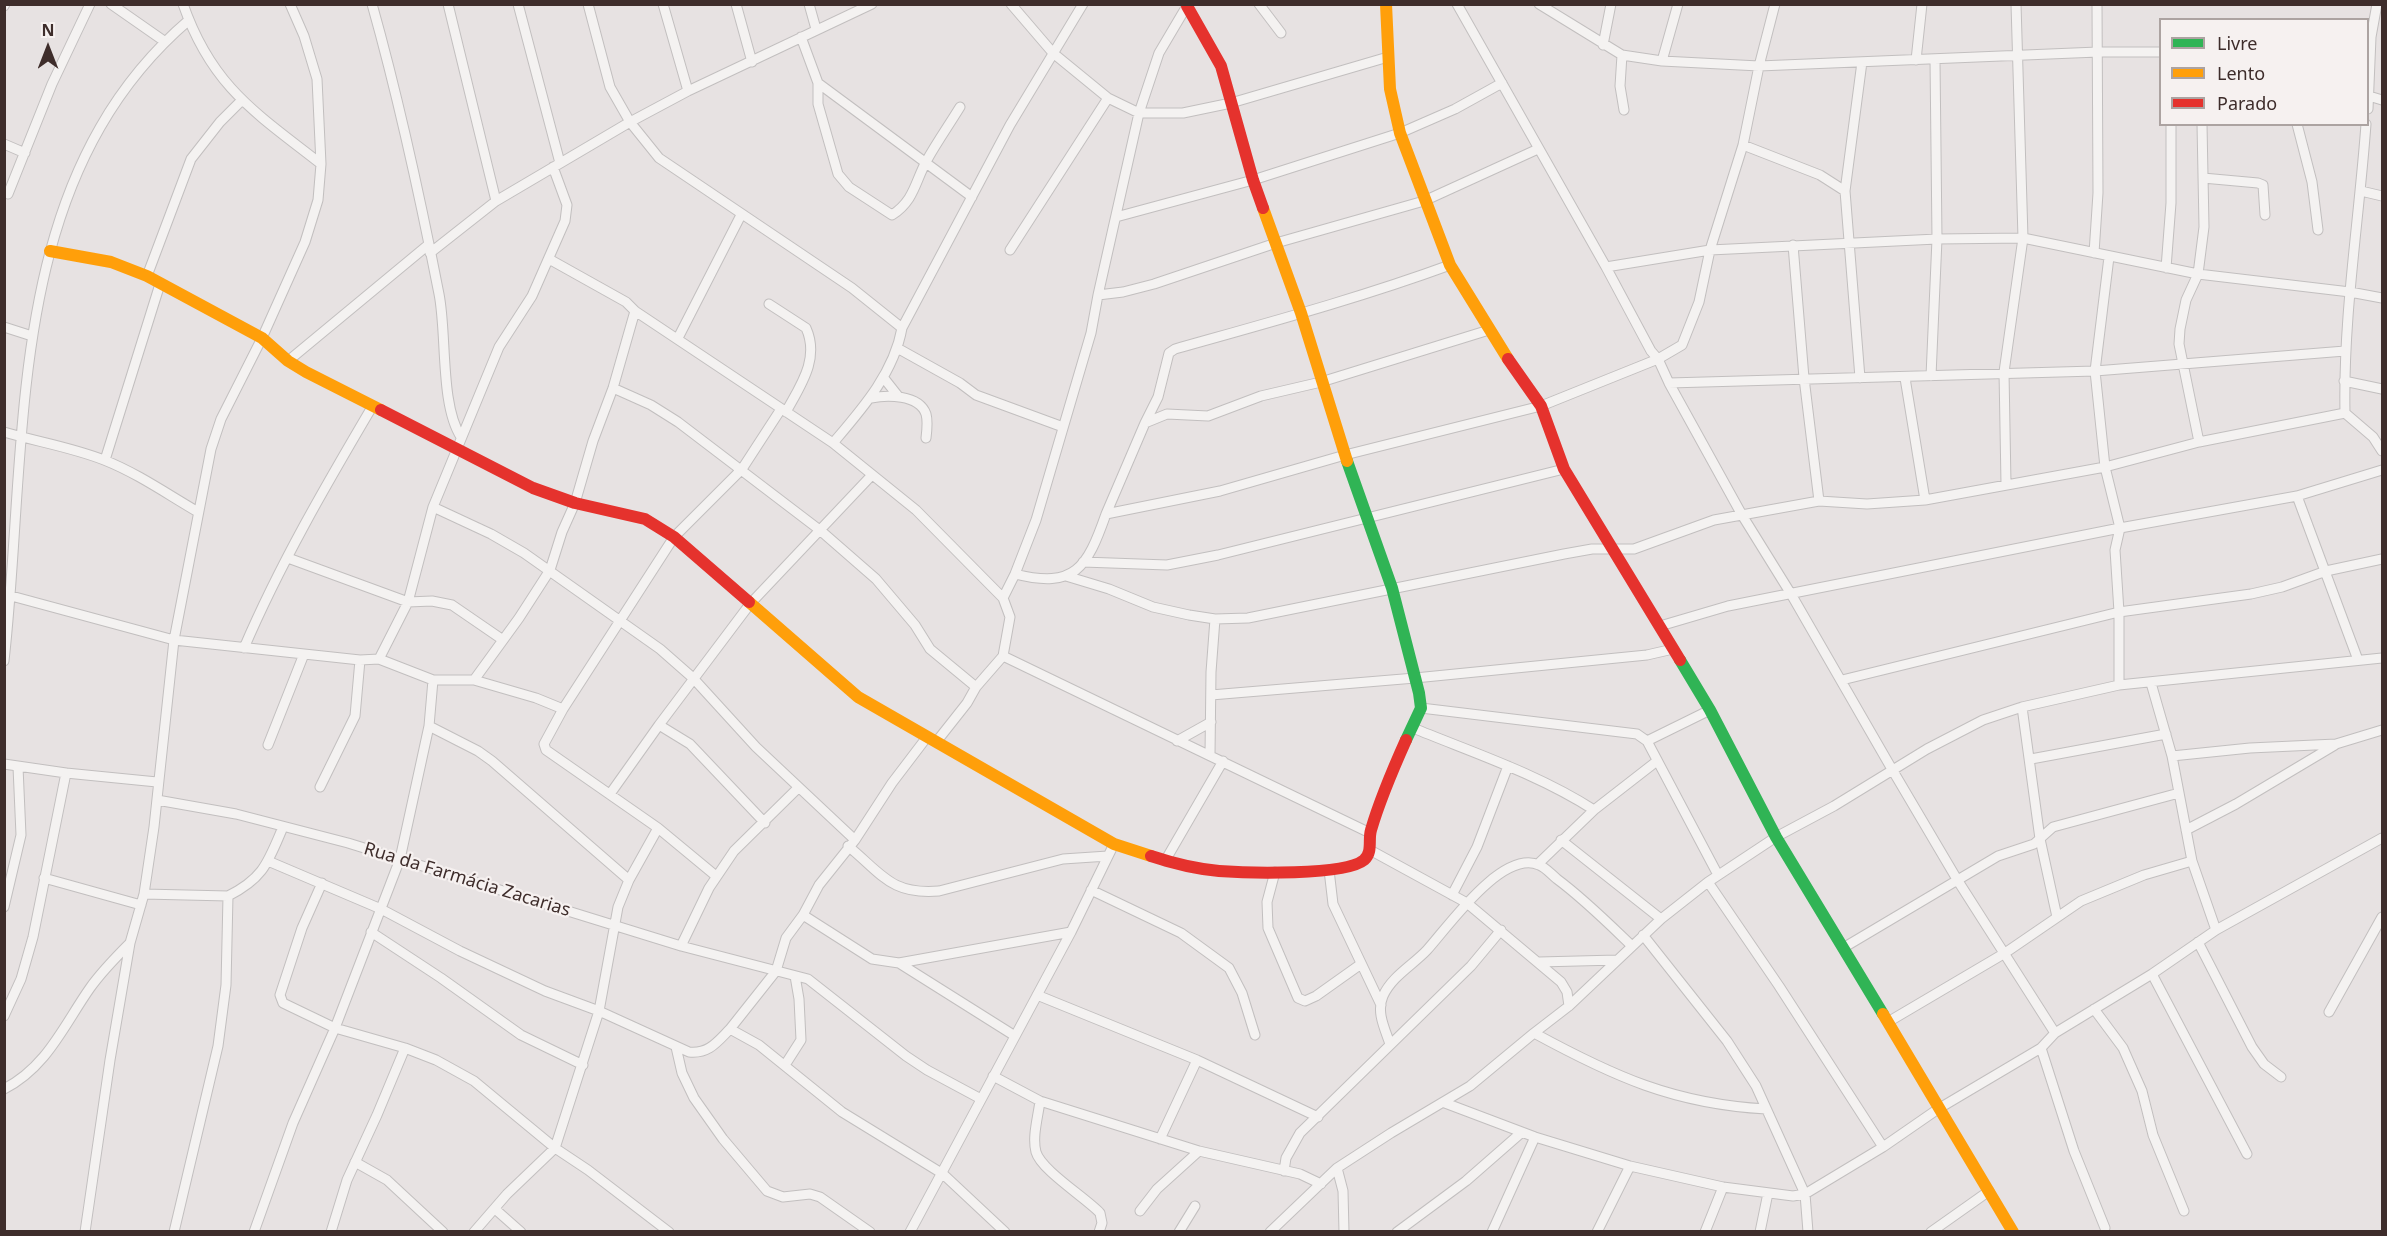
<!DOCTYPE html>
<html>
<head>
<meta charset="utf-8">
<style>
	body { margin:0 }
	#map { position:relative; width:2387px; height:1236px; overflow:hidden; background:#e7e2e2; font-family:"Noto Sans",sans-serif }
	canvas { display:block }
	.frame { position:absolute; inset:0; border:6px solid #3e2d2b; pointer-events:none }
	.legend { position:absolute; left:2159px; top:18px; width:210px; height:108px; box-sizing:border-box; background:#f6f1f0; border:2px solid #aca3a1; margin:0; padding:8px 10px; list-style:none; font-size:18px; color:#3e2d2b }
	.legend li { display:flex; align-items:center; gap:12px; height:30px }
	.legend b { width:30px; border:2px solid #aca3a1 }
	.north { position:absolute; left:18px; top:18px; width:60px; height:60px; -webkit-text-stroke:4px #f6f1f0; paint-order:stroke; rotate:0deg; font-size:16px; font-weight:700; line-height:24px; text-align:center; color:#3e2d2b }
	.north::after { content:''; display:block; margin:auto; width:21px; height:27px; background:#3e2d2b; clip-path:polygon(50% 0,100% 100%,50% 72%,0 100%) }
</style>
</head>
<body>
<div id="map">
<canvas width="2387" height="1236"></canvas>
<div class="frame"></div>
<ul class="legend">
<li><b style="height:8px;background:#30b455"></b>Livre</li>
<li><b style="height:8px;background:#ff9f0a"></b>Lento</li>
<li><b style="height:8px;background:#e5322d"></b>Parado</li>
</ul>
<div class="north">N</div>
</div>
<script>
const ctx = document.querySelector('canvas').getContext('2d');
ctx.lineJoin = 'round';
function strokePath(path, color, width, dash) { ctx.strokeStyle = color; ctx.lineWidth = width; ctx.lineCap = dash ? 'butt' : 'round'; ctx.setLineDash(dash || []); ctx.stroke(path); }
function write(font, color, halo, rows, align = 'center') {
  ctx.font = font + ' "Noto Sans",sans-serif'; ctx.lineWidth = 4.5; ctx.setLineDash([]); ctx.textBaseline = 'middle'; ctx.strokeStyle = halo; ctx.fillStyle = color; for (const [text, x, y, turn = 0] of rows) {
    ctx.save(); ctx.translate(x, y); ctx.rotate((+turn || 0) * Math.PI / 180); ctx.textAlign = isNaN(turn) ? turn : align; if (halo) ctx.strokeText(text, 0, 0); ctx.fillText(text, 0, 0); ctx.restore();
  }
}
const street = new Path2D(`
	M111 4 164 41
	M183 4C212 87 256 113 321 164
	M372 4C399 100 420 197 439 294 447 334 440 405 461 437
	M448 4 496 201
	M518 4 560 163
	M588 4 610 87 630 122 659 158 852 288 902 328
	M663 4 688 91
	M736 4 752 62
	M809 4 816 29
	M1011 4 1053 53 1108 98 1139 113H1183L1231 103 1388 57
	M1259 4 1281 33
	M1457 4 1606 267 1651 351 1658 359 1669 383 1742 515 1791 594 1893 771 1958 881 2055 1033
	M1539 4 1622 55 1662 61 1759 66 2098 52H2160
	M4 6 5 4
	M801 37 818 83 972 197
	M1603 45 1611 4
	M1622 55 1620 86 1624 110
	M1916 60 1922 4
	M1662 61 1678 4
	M818 83V104L838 174 849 187 892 215C915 200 915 181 927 160 937 142 949 125 960 107
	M2369 96 2382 100
	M2368 109 2371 37 2377 4
	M2297 124 2312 182 2318 230
	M2366 124C2359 221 2343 316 2345 413L2373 437 2382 451
	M4 144 25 153
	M1743 145 1820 175 1845 191
	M2203 178 2258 183 2263 185 2265 215
	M2361 191 2382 196
	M8 194 52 84 90 4
	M1116 217 1253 180 1400 133 1455 109 1502 83
	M1793 245 1804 378 1819 501
	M1010 250 1108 98
	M430 253 496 201 630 122 688 91 872 4
	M2094 253 2098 193 2097 4
	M2109 257 2095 371 2105 467 2120 528 2115 550 2119 612V685
	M549 259 626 302 635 311 833 443 916 510 1003 598
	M1450 265C1360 298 1267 323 1175 349L1169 353 1158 397 1145 423 1167 414 1208 416 1261 396 1321 382 1489 330
	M1606 267 1710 250 1937 239 2023 238 2198 274 2350 292 2382 298
	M2166 268 2171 203V124
	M147 276 191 159 220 122 241 101
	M1098 295 1123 292 1154 284 1276 243 1424 201 1538 149
	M769 304 806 328C820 359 800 386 786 412
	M4 327 32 336
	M678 338 741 215
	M899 349 960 383 976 395 1063 427
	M288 361 428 245
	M1931 376 1937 239 1935 60
	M883 377 898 396
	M1860 378 1845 191 1862 62
	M1905 378 1925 500
	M2344 381 2382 389
	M1669 383 2095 371 2345 351
	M613 388 651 405 678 422 821 531 876 579 915 625 930 649 976 687
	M871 398C886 395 919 394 926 414 928 421 927 430 926 438
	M4 432C38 442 71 447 104 460 137 473 167 494 198 512
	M2199 442 2179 344 2180 329 2186 300 2198 274 2204 227 2202 124
	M833 443C862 409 894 373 902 328L1010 125 1083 4
	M105 460 160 284
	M2006 484 2004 372 2023 238 2016 4
	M2297 496 2358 660
	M433 507 491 534 524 553 660 649 693 678 756 747 855 840
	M1106 514 1145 423
	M288 558 408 602 432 601 452 605 503 640
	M1083 562 1167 565 1218 555 1564 469
	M1015 574C1075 589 1087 568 1106 514L1220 491 1345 455 1541 406 1658 359 1682 345 1699 302 1710 250 1743 145 1759 66 1775 4
	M1066 576 1109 589 1153 607 1189 615 1215 619 1248 618 1564 554 1592 549H1634L1714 520 1819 501 1867 504 1925 500 2105 467 2199 442 2345 413
	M4 594 174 640 360 660 379 659 433 680H474L536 698 563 709 674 537 742 469 781 409
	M1660 626 1728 606 2120 528 2297 496 2382 470
	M244 648C280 564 326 485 372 407
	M1003 656 1370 833
	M379 659 408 602 433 507 499 347 532 296 565 221 567 205 553 167
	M4 661C29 440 2 180 189 20
	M474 680 519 618 550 570 562 532 575 503 593 441 613 388 635 311
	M1842 680 2119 612 2251 594 2282 587 2326 571 2382 559
	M2151 683 2172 756 2192 861 2216 930
	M1211 695 1415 678 1647 655 1673 649
	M2022 707 2040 839 2057 917
	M1421 708 1637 734 1647 741 1710 710
	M563 709 544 744 546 750 658 828 716 876
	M659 725 690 744 765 823
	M429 726 478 751 492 761 629 880
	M1413 728C1474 753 1538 774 1594 810
	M937 741 967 703 976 687 1003 656 1010 617 1003 598 1015 574 1036 520 1091 333 1098 295 1139 113 1159 53 1188 4
	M1177 741 1211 722
	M1647 741 1718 875
	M268 745 304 654
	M1210 755 1211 672 1215 619
	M2172 756 2250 748 2336 744 2382 730
	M2031 759 2166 734
	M4 764 66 773 157 782
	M320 787 355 716 360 660
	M610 794 659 725 750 604 871 476
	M157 800 236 814 348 843 681 946 808 979 906 1056 927 1070 981 1099
	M2186 830 2236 804 2335 745
	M1561 840 1661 919
	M848 846C882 874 891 895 939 891L1063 859 1108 856
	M1370 850 1467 903 1561 982 1567 992 1569 1006
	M268 861 381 909 460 951 545 991 599 1011 689 1052C709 1054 717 1042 730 1029L759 1045 842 1112 943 1174 1005 1232
	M1165 861 1223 761
	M1538 864 1594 810 1657 761
	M1329 870 1333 904 1381 1005
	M1275 872 1267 902 1268 928 1298 998 1305 1001 1316 996 1361 964
	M44 878 141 905
	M1708 882 1779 986 1883 1147
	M322 883 302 928 280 995 283 1003 335 1028 405 1048 436 1060 474 1081 555 1148 588 1170 669 1232
	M1091 890 1181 933 1229 968 1242 993 1255 1035
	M144 894 228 896
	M1452 895 1477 847 1508 766
	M4 907 21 835 18 767
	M803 915 872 959 899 963 1015 1036
	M371 932 441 978 521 1035 583 1065
	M1643 935 1727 1041 1756 1086 1805 1194 1808 1232
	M2198 942 2252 1047 2264 1064 2281 1077
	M681 946 709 888 734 851 798 788
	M1843 948 1998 856 2034 844 2053 827 2179 793
	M1539 962 1617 960
	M899 963 1071 932
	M2152 974 2247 1154
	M1037 995 1197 1060 1318 1117
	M2094 1009 2123 1048 2142 1091 2153 1135 2184 1211
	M2329 1012 2382 917
	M4 1016 21 979 33 937 66 773
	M1888 1022 2005 953 2081 901 2144 875 2192 861
	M730 1029 776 971 786 938 803 915 819 885 855 840 892 783 927 737
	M1534 1033C1613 1076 1674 1104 1766 1109
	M1390 1044C1385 1029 1376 1012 1383 996 1392 976 1413 965 1427 950 1448 927 1502 849 1539 865 1545 867 1551 874 1557 879 1584 899 1608 923 1632 946
	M676 1047 682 1073 694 1098 723 1139 767 1191 783 1197 810 1194 820 1197 870 1232
	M2041 1048 2074 1151 2105 1228
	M785 1065 801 1040 799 999 795 976
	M993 1076 1040 1101 1199 1151 1300 1174 1321 1184
	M4 1089C47 1067 64 1025 90 988 102 971 116 957 130 943
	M1040 1101C1038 1117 1032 1137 1036 1152 1041 1170 1086 1198 1100 1213L1102 1223 1099 1232
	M1445 1103 1535 1137 1630 1166 1723 1187 1793 1196 1805 1194 1883 1147 1938 1109 2041 1048 2055 1033 2152 974 2216 930 2382 838
	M1160 1139 1197 1060
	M355 1162 387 1180 443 1232
	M1337 1168 1343 1191 1344 1232
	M1284 1171 1286 1158 1300 1133 1471 966 1501 930
	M495 1209 521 1232
	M1140 1211 1157 1189 1199 1151
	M85 1232 110 1060 130 943 144 894 154 827 174 640 211 449 221 419 262 338 305 242 318 200 321 164 317 79 304 36 290 4
	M174 1232 218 1046 226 985 228 896C264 878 268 862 283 827
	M254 1232 293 1123 335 1028 400 859 429 726 433 680
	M331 1232 347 1180 377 1115 405 1048
	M474 1232 507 1194 555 1148 599 1011 618 907 629 880 658 828
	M910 1232 1071 932 1114 844
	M1179 1232 1195 1206
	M1270 1232 1337 1168 1391 1133 1470 1086 1534 1033 1569 1006 1661 919 1708 882 1776 837 1834 806 1927 749 1983 720 2022 707 2119 685 2382 658
	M1397 1232 1466 1181 1522 1132
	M1492 1232 1535 1137
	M1597 1232 1630 1166
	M1705 1232 1723 1187
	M1760 1232 1768 1193
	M1931 1232 1989 1191`);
strokePath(street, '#c2bfbf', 11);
strokePath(street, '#f4f2f1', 9);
strokePath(new Path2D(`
	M1347 461 1392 588 1419 693 1421 708 1406 740
	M1680 660 1710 710 1776 837 1883 1014`), '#30b455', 12);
strokePath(new Path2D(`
	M1386 4 1390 89 1400 133 1450 265 1508 359
	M1263 208 1301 313 1347 461
	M50 251 111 262 147 276 262 338 288 361 306 372 381 410
	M749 602 858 697 1114 844 1151 856
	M1883 1014 2013 1232`), '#ff9f0a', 12);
strokePath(new Path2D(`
	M1187 6 1221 66 1253 180 1263 208
	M1508 359 1541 406 1564 469 1680 660
	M381 410 533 488 575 503 645 519 674 537 749 602
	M1151 856C1172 863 1197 869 1219 871 1246 873 1345 876 1364 860 1373 852 1368 840 1371 830 1380 799 1393 769 1406 740`), '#e5322d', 12);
write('18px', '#3e2d2b', '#f6f1f0', [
	["Rua da Farmácia Zacarias",467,880,17]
]);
</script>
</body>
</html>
